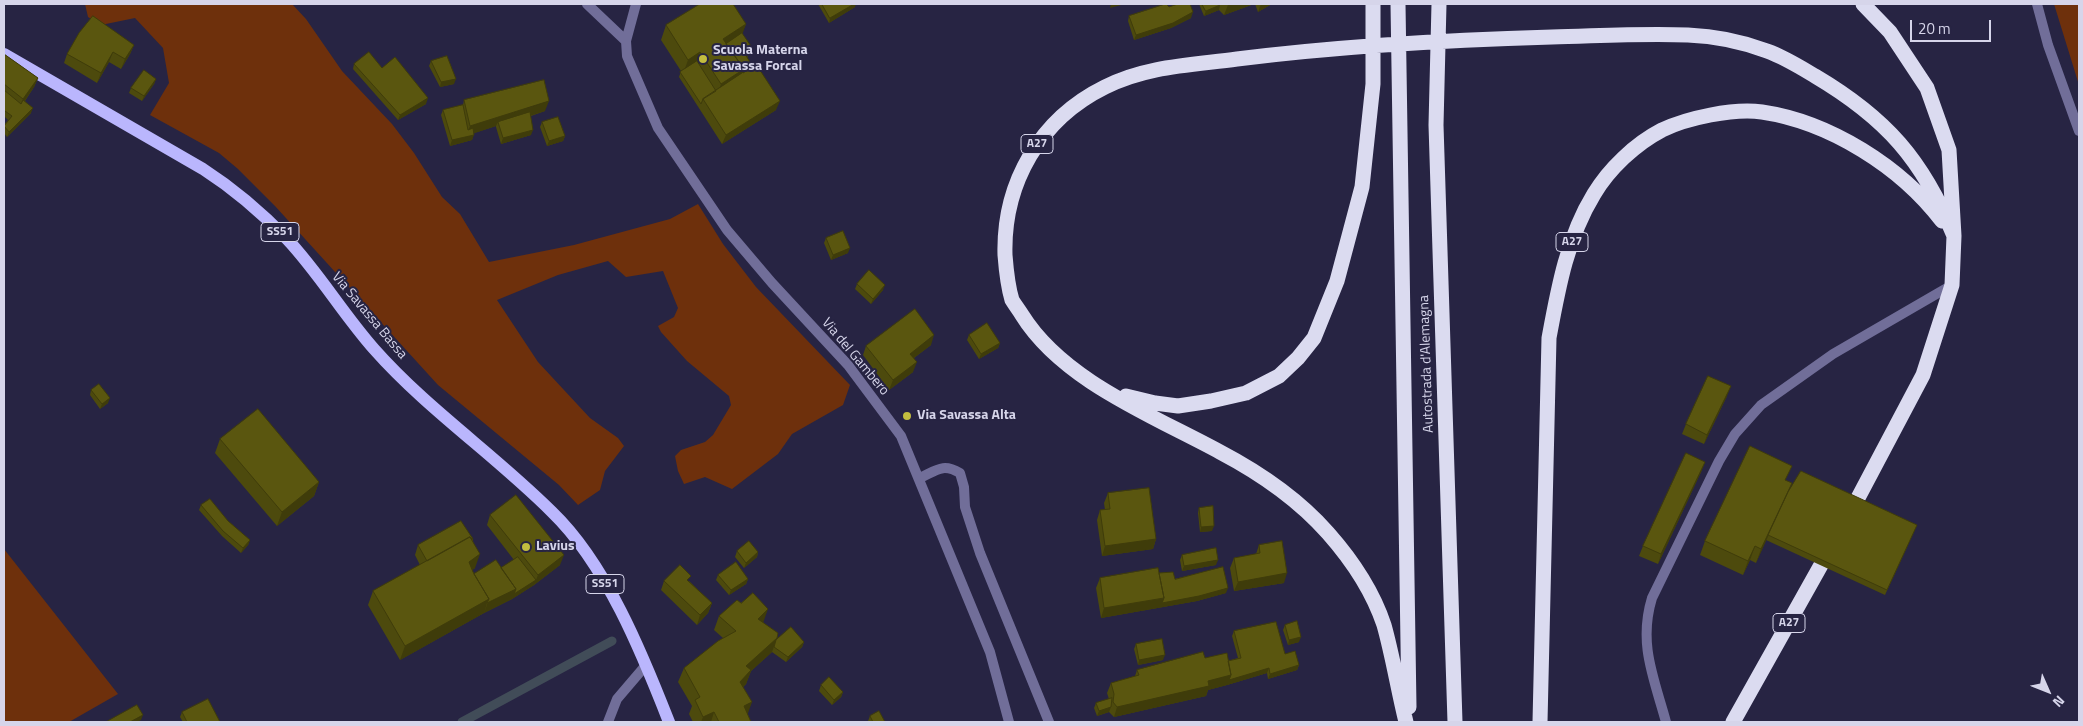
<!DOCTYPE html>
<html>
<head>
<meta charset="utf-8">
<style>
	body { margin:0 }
	#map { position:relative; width:2083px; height:726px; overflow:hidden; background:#272443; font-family:"Titillium Web",sans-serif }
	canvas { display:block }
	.frame { position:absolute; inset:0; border:5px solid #d6d5ea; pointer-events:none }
	.north { position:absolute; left:2023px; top:666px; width:50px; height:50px; -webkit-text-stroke:4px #272443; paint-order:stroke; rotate:134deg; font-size:14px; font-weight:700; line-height:20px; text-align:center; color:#d6d5ea }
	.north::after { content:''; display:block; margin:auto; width:18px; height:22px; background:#d6d5ea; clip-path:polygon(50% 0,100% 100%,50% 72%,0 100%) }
	.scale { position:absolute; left:1910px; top:20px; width:81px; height:22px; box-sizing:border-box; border:2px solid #d6d5ea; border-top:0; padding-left:6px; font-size:15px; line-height:18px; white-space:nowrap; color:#d6d5ea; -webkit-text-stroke:4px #272443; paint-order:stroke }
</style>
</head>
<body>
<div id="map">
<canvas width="2083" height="726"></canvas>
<div class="frame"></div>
<div class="north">N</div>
<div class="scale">20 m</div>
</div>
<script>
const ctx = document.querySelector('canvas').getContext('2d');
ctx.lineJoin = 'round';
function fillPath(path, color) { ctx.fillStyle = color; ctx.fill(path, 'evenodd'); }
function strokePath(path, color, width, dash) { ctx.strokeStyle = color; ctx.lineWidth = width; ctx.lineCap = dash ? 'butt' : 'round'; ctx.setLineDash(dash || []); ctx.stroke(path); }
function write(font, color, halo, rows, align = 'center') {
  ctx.font = font + ' "Titillium Web",sans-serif'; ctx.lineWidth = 4; ctx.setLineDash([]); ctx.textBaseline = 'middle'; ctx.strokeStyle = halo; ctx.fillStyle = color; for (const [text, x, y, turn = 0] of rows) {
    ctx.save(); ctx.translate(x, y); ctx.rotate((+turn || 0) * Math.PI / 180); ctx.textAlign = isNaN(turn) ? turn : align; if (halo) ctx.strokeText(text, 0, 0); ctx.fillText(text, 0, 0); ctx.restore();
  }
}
fillPath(new Path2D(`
	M85 4H292L306 19 342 71 392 124 414 153 442 197 460 214 489 262 574 245 670 219 698 204 723 244 756 287 850 385 843 405 792 434 778 454 732 489 705 477 684 484 678 471 675 456 681 450 705 442 713 435 731 405 729 396 687 361 661 332 658 326 674 317 678 308 663 271 626 277 608 261 558 275 497 300 538 362 590 418 618 438 624 446 605 471 600 490 578 505 559 485 438 385 275 206 238 169 219 153 150 115 169 83 163 48 135 18 101 25 88 17Z
	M2054 4H2079V85Z
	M4 549 118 694 69 722H4Z`), '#6e300c');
strokePath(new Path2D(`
	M462 722 612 641`), '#414c58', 9);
strokePath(new Path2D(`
	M1666 722C1654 678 1638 644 1652 598L1719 461 1735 434 1761 405 1833 354 1952 285`), '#716e99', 10);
strokePath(new Path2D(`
	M587 4 626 41
	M636 4 626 41 627 56 658 128 727 230 772 283 848 365 901 436 990 652 1009 722
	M2037 4 2048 45 2079 131
	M920 478C937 470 943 463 960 473L964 487 965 507 980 553 1049 722
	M608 722 617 699 646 665`), '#716e99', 10);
strokePath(new Path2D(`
	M4 54 203 169C234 189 261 212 287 239 319 273 343 314 374 349 427 409 495 455 552 512 606 564 642 653 669 722`), '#bab6fd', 12);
strokePath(new Path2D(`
	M1398 4 1409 707
	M1439 4 1436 125 1455 722
	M1126 396 1155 403 1178 406 1211 401 1246 393 1279 376 1298 358 1314 338 1337 281 1362 187 1373 84V4
	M1849 515 1923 375 1952 285 1954 236 1949 150 1927 88 1890 32 1863 4
	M1406 722C1398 690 1393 657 1384 625 1373 592 1351 559 1328 533 1298 499 1260 473 1220 452 1154 416 1063 381 1022 315 1019 310 1015 305 1012 300 1008 287 1006 268 1005 255 1003 183 1040 119 1105 87 1146 66 1192 65 1237 59 1341 46 1447 40 1552 37 1597 36 1643 33 1688 35 1714 36 1743 42 1767 51 1784 57 1800 67 1815 76 1886 118 1923 160 1954 236
	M1540 722 1549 338C1558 289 1567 238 1594 194 1609 169 1635 144 1662 130 1687 118 1733 108 1762 112 1830 122 1901 167 1942 221
	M1733 722 1830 549`), '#dbdbf0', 15);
fillPath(new Path2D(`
	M818 4H854L855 7 829 23Z
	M1199 4H1254L1224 15 1219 10 1204 16Z
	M1255 4H1271L1270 5 1258 12Z
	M1169 7 1191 18 1171 28 1134 40 1128 21 1129 16Z
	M746 24 742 33 751 54 747 57 776 110 722 144 679 77 681 71 661 40 666 25Z
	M134 45 130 54 121 69 109 62 97 83 64 63 67 54Z
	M4 54 38 78 34 87 25 101 31 113 7 137 4 133V125L8 120 4 116Z
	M431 61 454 84 440 87 429 66Z
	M354 64 382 68 426 104 398 120 353 69Z
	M156 79 154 84 142 101 129 93 131 88Z
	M464 100 545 111 531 116V135L501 144 496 127V126L474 133 472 140 450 146 441 115 443 110 463 105Z
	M542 122 565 136 563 141 547 146 540 127Z
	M826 238 848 253 831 260 824 243Z
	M857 284 883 290 871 304 855 289Z
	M969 335 1000 343 998 348 979 359 967 340Z
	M931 345 914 358 913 372 889 390 863 355 866 346Z
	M91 390 108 403 100 409 90 395Z
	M1727 396 1704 444 1682 434 1686 424Z
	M220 439 319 482 314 496 277 526 215 453Z
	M1705 462 1701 472 1658 564 1639 556 1643 546Z
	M1786 481 1788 492 1917 525 1885 595 1766 540 1756 563 1750 560 1743 575 1700 555 1705 541Z
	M1108 493 1156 539 1153 549 1102 556 1097 520 1100 510H1105L1104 503Z
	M201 505 228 521 250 540 248 545 241 553 222 536 199 510Z
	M1199 508 1212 531 1200 532 1198 513Z
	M490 515 560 565 534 585 512 599 484 613 400 660 368 605 373 591 420 565 415 555 418 545 473 539V540L475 568 472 570 474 574 501 568 514 560 487 525Z
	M1259 545 1284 583 1234 591 1230 568 1234 558 1256 554Z
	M737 551 758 552 757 557 744 568 735 557Z
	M1182 555 1216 565 1182 571 1180 560Z
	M1159 573 1175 579 1226 593 1197 601 1101 618 1096 588 1100 578Z
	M718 575 748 579 746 584 729 595 716 580Z
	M664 581H689L712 603 708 613 697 625 661 590Z
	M719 616 763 622 776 640 804 642 802 647 786 662 772 652 751 671 746 684 743 687 747 714 751 722H693L689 714 692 706 678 682 684 668 723 638 714 630Z
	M1285 625 1299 642 1288 645 1283 630Z
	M1234 631 1285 654 1299 665 1297 670 1268 679 1267 673 1227 685 1208 690 1206 696 1114 717 1109 712 1097 716 1094 708 1096 703 1109 699 1107 693 1111 683 1135 676 1137 670 1205 658 1228 661 1238 658 1232 636Z
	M1136 644 1163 660 1138 665 1134 649Z
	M821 685 843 692 841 697 832 705 819 691Z
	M182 712 220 722H183L180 717Z
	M870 716 885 722H869L868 721Z`), '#4d4a0d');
fillPath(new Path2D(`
	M854 4H856L855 7 829 23 830 18Z
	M1111 4H1125L1110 8Z
	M1231 4H1254L1224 15 1228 5Z
	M1261 4H1271L1270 5 1258 12Z
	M1220 5 1219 10 1204 16 1206 11Z
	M1193 12 1191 18 1171 28 1134 40 1136 35Z
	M746 24 741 38 722 51 723 39Z
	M134 45 130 54 121 69 125 59Z
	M753 49 751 54 743 59 745 54Z
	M113 52 109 62 97 83 101 73Z
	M700 52 695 66 683 74 688 60Z
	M744 69 741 78 718 93 721 84Z
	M38 78 34 87 19 109 23 99Z
	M156 79 154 84 142 101 144 96Z
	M456 79 454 84 440 87 441 82Z
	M428 98 426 104 398 120 400 115Z
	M549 101 545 111 499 126 498 122 496 126 466 136 470 126Z
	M780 101 776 110 722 144 726 135Z
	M33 108 31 113 7 137 9 132Z
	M533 130 531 135 501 144 503 138Z
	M474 135 472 140 450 146 452 140Z
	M565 136 563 141 547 146 549 141Z
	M850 248 848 253 831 260 833 255Z
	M885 285 883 290 871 304 873 299Z
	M934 335 931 345 907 363 910 354Z
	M1000 343 998 348 979 359 981 354Z
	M917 362 913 372 889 390 893 380Z
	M1731 386 1727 396 1704 444 1707 435Z
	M110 398 108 403 100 409 102 404Z
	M1705 462 1701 472 1658 564 1661 554Z
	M319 482 314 496 277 526 282 512Z
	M1792 483 1786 497 1756 563 1761 549Z
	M1214 526 1212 531 1200 532 1201 527Z
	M1156 539 1153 549 1102 556 1105 546Z
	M250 540 248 545 241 553 243 548Z
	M1755 546 1750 560 1743 575 1748 561Z
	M758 552 757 557 744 568 746 563Z
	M480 554 475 568 464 576 469 562Z
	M564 555 560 565 534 585 512 599 484 613 487 603 516 589 536 580 538 575Z
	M1218 560 1216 565 1182 571 1184 566Z
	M1287 573 1284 583 1234 591 1238 582Z
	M748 579 746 584 729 595 731 590Z
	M1228 588 1226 593 1197 601 1101 618 1104 608Z
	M489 599 484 613 400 660 405 646Z
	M712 603 708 613 697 625 700 615Z
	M768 609 763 623 758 619Z
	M1301 637 1299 642 1288 645 1289 640Z
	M777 638 772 652 751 671 746 684 735 696 746 666Z
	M804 642 802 647 786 662 788 657Z
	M1165 655 1163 660 1138 665 1139 660Z
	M1299 665 1297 670 1268 679 1270 674Z
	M1269 668 1267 673 1227 685 1208 690 1206 696 1114 717 1117 707 1208 681 1231 675Z
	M843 692 841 697 832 705 834 700Z
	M752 702 747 716 744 706Z
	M1111 707 1109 712 1097 716 1099 711Z
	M714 712 711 722H701L703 717Z
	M143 715 141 720 137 722H130Z`), '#3f3c0a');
const building = new Path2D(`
	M700 4H733L746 24 723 39 744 69 721 84 700 52 688 60 666 25Z
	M822 4H854L830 18Z
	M1166 4 1169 7 1178 4H1190L1193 12 1173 23 1136 35 1129 16Z
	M1202 4H1220V5L1206 11Z
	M93 16 134 45 125 59 113 52 101 73 67 54 79 33Z
	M742 33 753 49 745 54 753 67 743 73 744 69 726 44Z
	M369 52 382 68 395 57 428 98 400 115 354 64Z
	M4 54 38 78 23 99 4 84Z
	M447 56 456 79 441 82 431 61Z
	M697 61 716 91 703 99 701 104 680 72Z
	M756 64 780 101 726 135 703 99Z
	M144 70 156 79 144 96 131 88Z
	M544 80 549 101 470 126 464 100Z
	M4 90 21 104 23 100 33 108 9 132 4 126 12 116 5 111 4 113Z
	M463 105 468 130 473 128 474 135 452 140 443 110Z
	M530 112 533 130 503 138 498 122Z
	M558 117 565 136 549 141 542 122Z
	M843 231 850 248 833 255 826 238Z
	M869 270 885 285 873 299 857 284Z
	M915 309 934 335 910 354 917 362 893 380 866 346Z
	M987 323 1000 343 981 354 969 335Z
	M1708 376 1731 386 1707 435 1686 424Z
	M99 384 110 398 102 404 91 390Z
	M258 409 319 482 282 512 220 439Z
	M1750 446 1792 466 1785 480 1792 483 1761 549 1755 546 1748 561 1705 541Z
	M1686 453 1705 462 1661 554 1643 546Z
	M1801 471 1917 525 1887 590 1768 535 1788 492Z
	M1149 488 1156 539 1105 546 1100 510 1110 509 1108 493Z
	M516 495 564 555 538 575 490 515Z
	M210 499 228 521 250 540 243 548 223 531 201 505Z
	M1213 506 1214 526 1201 527 1199 508Z
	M461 521 473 539H472L470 537 427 561 418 545Z
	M470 537 480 554 469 562 473 572 489 599 405 646 373 591Z
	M749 541 758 552 746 563 737 551Z
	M1282 541 1287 573 1238 582 1234 558 1260 553 1259 545Z
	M1216 548 1218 560 1184 566 1182 555Z
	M518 557 536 580 514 594 516 589 501 568Z
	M496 560 516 589 487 603 489 599 474 574Z
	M736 562 748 579 731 590 718 575Z
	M680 565 691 576 687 580 712 603 700 615 664 581Z
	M1223 567 1228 588 1199 596 1162 603 1164 598 1159 573 1173 572 1175 579Z
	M1158 568 1164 598 1104 608 1100 578Z
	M753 593 768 609 758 619 778 633 777 638 746 666 751 670 740 682 752 702 744 706 751 722H719L714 712 703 717 695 700 700 697 684 668 718 641 736 631 719 616 737 600 741 603Z
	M1297 621 1301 637 1289 640 1285 625Z
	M1276 622 1285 654 1295 651 1299 665 1270 674 1269 668 1229 680 1231 675 1228 661 1241 658 1234 631Z
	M791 627 804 642 788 657 774 647 776 640Z
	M1162 639 1165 655 1139 660 1136 644Z
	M1203 652 1205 658 1227 653 1231 675 1208 681 1209 686 1117 707 1113 702 1114 694 1111 683 1139 675 1137 670Z
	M829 677 843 692 834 700 821 685Z
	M1112 698 1111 707 1099 711 1096 703Z
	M208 699 220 722H187L182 712Z
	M137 705 143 715 130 722H106Z
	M879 711 885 722H873L870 716Z`);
fillPath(building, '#5a560f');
strokePath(building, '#3f3c0a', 1);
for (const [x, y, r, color] of [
	[703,59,5,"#c3bd3f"],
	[907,416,5,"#c3bd3f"],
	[526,547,5,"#c3bd3f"]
]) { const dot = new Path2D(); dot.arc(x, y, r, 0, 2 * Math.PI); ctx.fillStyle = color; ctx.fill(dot); strokePath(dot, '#272443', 2); }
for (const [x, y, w] of [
	[1037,144,32],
	[280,232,38],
	[1572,242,32],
	[605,584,38],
	[1789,623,32]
]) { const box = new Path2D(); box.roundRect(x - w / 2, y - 9.5, w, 19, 4); ctx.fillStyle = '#272443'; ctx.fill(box); strokePath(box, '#d6d5ea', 1); }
write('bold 12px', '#d6d5ea', null, [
	["A27",1037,144],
	["SS51",280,232],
	["A27",1572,242],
	["SS51",605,584],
	["A27",1789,623]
]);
write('bold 14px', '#d6d5ea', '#272443', [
	["Scuola Materna",713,51],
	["Savassa Forcal",713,67],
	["Via Savassa Alta",917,416],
	["Lavius",536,547]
], 'left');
write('14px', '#d6d5ea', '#272443', [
	["Via Savassa Bassa",369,316,50],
	["Via del Gambero",855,357,50],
	["Autostrada d'Alemagna",1427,364,-92]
]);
</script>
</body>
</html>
